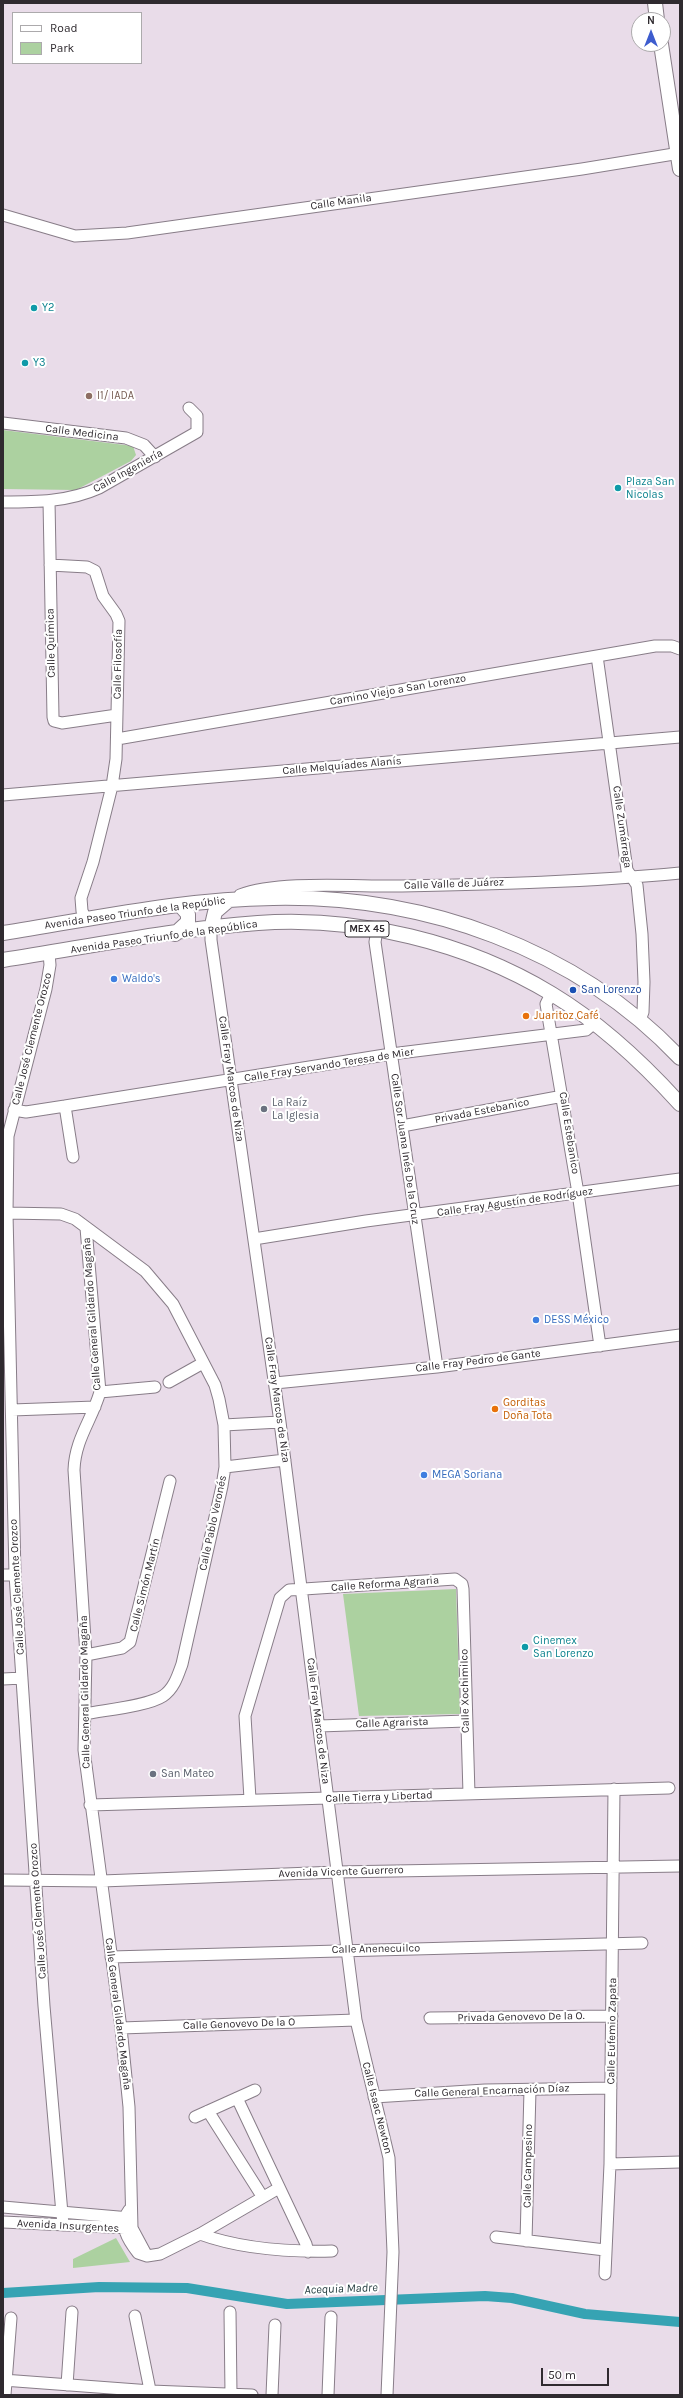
<!DOCTYPE html>
<html>
<head>
<meta charset="utf-8">
<style>
	body { margin:0 }
	#map { position:relative; width:683px; height:2398px; overflow:hidden; background:#e9dce9; font-family:Karla,sans-serif }
	canvas { display:block }
	.frame { position:absolute; inset:0; border:4px solid #2f2a2f; pointer-events:none }
	.legend { position:absolute; left:12px; top:12px; width:130px; height:52px; box-sizing:border-box; background:#fff; border:1px solid #acaaac; margin:0; padding:5px 7px; list-style:none; font-size:12px; color:#2f2a2f }
	.legend li { display:flex; align-items:center; gap:8px; height:20px }
	.legend b { width:20px; border:1px solid #acaaac }
	.north { position:absolute; left:631px; top:12px; width:40px; height:40px; box-sizing:border-box; background:#fff; border:1px solid #acaaac; border-radius:50%; rotate:0deg; font-size:11px; font-weight:700; line-height:16px; text-align:center; color:#2f2a2f }
	.north::after { content:''; display:block; margin:auto; width:14px; height:18px; background:#3d5cce; clip-path:polygon(50% 0,100% 100%,50% 72%,0 100%) }
	.scale { position:absolute; left:541px; top:2368px; width:68px; height:18px; box-sizing:border-box; border:2px solid #2f2a2f; border-top:0; padding-left:5px; font-size:12px; line-height:14px; white-space:nowrap; color:#2f2a2f; -webkit-text-stroke:3px #fff; paint-order:stroke }
</style>
</head>
<body>
<div id="map">
<canvas width="683" height="2398"></canvas>
<div class="frame"></div>
<ul class="legend">
<li><b style="height:5px;background:#fff"></b>Road</li>
<li><b style="height:11px;background:#acd1a0"></b>Park</li>
</ul>
<div class="north">N</div>
<div class="scale">50 m</div>
</div>
<script>
const ctx = document.querySelector('canvas').getContext('2d');
ctx.lineJoin = 'round';
function fillPath(path, color) { ctx.fillStyle = color; ctx.fill(path, 'evenodd'); }
function strokePath(path, color, width, dash) { ctx.strokeStyle = color; ctx.lineWidth = width; ctx.lineCap = dash ? 'butt' : 'round'; ctx.setLineDash(dash || []); ctx.stroke(path); }
function write(font, color, halo, rows, align = 'center') {
  ctx.font = font + ' Karla,sans-serif'; ctx.lineWidth = 4; ctx.setLineDash([]); ctx.textBaseline = 'middle'; ctx.strokeStyle = halo; ctx.fillStyle = color; for (const [text, x, y, turn = 0] of rows) {
    ctx.save(); ctx.translate(x, y); ctx.rotate((+turn || 0) * Math.PI / 180); ctx.textAlign = isNaN(turn) ? turn : align; if (halo) ctx.strokeText(text, 0, 0); ctx.fillText(text, 0, 0); ctx.restore();
  }
}
fillPath(new Path2D(`
	M3 430 133 446 136 455 131 461 76 490 3 489Z
	M456 1589 460 1714 359 1716 343 1594Z
	M116 2238 130 2262 73 2268V2259Z`), '#acd1a0');
strokePath(new Path2D(`
	M3 2293 99 2287 187 2288 287 2304 485 2296 512 2298 585 2314 680 2322`), '#36a3b3', 10);
const minor = new Path2D(`
	M3 215 75 236 127 233 582 169 680 153
	M3 423 126 438 144 445 155 457
	M49 501 53 717 54 721 62 723 117 715
	M3 502C36 502 68 502 99 488L197 432V416L189 408
	M50 565 87 567 95 571 103 596 116 614 119 621 116 759 112 786 93 862 81 898 82 911 86 919
	M597 656 627 870 637 885 642 934 644 982 643 1012 640 1020
	M117 739 655 646H672L680 649
	M3 795 680 737
	M240 895C280 880 358 887 402 886 495 884 588 882 680 873
	M211 929V940L280 1422 356 2020 389 2158 393 2252 387 2395
	M377 930 375 942 437 1367
	M49 953 50 965 46 989 8 1136 7 1213 15 1575 44 2006 63 2225
	M551 994 546 1004 578 1193 600 1346
	M65 1106 73 1157
	M14 1110 26 1112 65 1106 391 1054 586 1030 594 1023
	M402 1126 563 1096
	M7 1213 61 1214 75 1219 145 1271 173 1304 215 1385 219 1399 224 1425 225 1467 222 1486 182 1664C178 1675 174 1689 163 1696 148 1706 104 1710 85 1714
	M86 1228 100 1392C92 1420 75 1439 74 1470L86 1655 84 1750 121 2028 129 2107 132 2228 147 2256
	M254 1239 366 1221 680 1179
	M169 1382 203 1363
	M275 1383 437 1367 680 1335
	M100 1392 155 1387
	M12 1410 95 1407
	M224 1425 280 1422
	M225 1467 285 1460
	M3 1575H15
	M86 1655 122 1648 130 1642 170 1481
	M3 1679 22 1678
	M319 1726 466 1721
	M250 1799 245 1716 280 1598 289 1590 455 1579 462 1584 463 1589 469 1794
	M90 1805 669 1788
	M3 1880 102 1881 337 1872 680 1866
	M111 1957 642 1943
	M430 2018 612 2016
	M121 2028 356 2020
	M374 2097 485 2090 611 2088
	M237 2098 306 2244 308 2252
	M208 2111 262 2196
	M195 2117 255 2090
	M610 2164 680 2162
	M3 2207 130 2218
	M129 2210C118 2225 128 2240 138 2253L147 2256 160 2254 200 2234 279 2188
	M3 2222 130 2228
	M200 2234C241 2249 289 2252 332 2251
	M496 2237 605 2250
	M526 2241 530 2090
	M605 2274 610 2164 614 1789
	M230 2312 231 2394
	M135 2316 151 2395
	M3 2380 151 2391 252 2395
	M67 2385 72 2312
	M5 2395 11 2318
	M272 2395 275 2325
	M328 2395 331 2317`);
const major = new Path2D(`
	M655 3 657 20
	M661 44 680 169
	M211 929 215 912 229 900
	M3 933C93 919 182 899 273 898 424 895 576 948 680 1058
	M175 934 188 922V914L180 905
	M3 960C87 947 173 929 258 923 358 916 466 942 552 994 600 1023 642 1062 680 1104`);
strokePath(minor, '#887d88', 13);
strokePath(major, '#887d88', 16);
strokePath(minor, '#fff', 11);
strokePath(major, '#fff', 14);
for (const [x, y, r, color] of [
	[34,308,4,"#0f9aa8"],
	[25,363,4,"#0f9aa8"],
	[89,396,4,"#8d6e63"],
	[618,488,4,"#0f9aa8"],
	[114,979,4,"#3f7fe0"],
	[573,990,4,"#1a4fb4"],
	[526,1016,4,"#e8710a"],
	[264,1109,4,"#6b7280"],
	[536,1320,4,"#3f7fe0"],
	[495,1409,4,"#e8710a"],
	[424,1475,4,"#3f7fe0"],
	[525,1647,4,"#0f9aa8"],
	[153,1774,4,"#6b7280"]
]) { const dot = new Path2D(); dot.arc(x, y, r, 0, 2 * Math.PI); ctx.fillStyle = color; ctx.fill(dot); strokePath(dot, '#fff', 1.5); }
for (const [x, y, w] of [
	[367,929,44]
]) { const box = new Path2D(); box.roundRect(x - w / 2, y - 8, w, 16, 3); ctx.fillStyle = '#fff'; ctx.fill(box); strokePath(box, '#2f2a2f', 1); }
write('bold 10px', '#2f2a2f', null, [
	["MEX 45",367,929]
]);
write('11px', '#2f2a2f', '#fff', [
	["Calle Manila",341,202,-8],
	["Calle Medicina",82,433,7],
	["Calle Ingeniería",128,471,-29],
	["Calle Química",51,643,-91],
	["Calle Filosofía",118,664,-89],
	["Camino Viejo a San Lorenzo",398,690,-10],
	["Calle Melquíades Alanís",342,766,-5],
	["Calle Zumárraga",622,827,82],
	["Calle Valle de Juárez",454,884,-2],
	["Avenida Paseo Triunfo de la Repúblic",135,913,-8],
	["Avenida Paseo Triunfo de la República",164,937,-8],
	["Calle José Clemente Orozco",32,1039,-76],
	["Calle Fray Servando Teresa de Mier",329,1065,-9],
	["Calle Fray Marcos de Niza",231,1079,82],
	["Privada Estebanico",482,1111,-11],
	["Calle Estebanico",569,1133,81],
	["Calle Sor Juana Inés De la Cruz",405,1149,82],
	["Calle Fray Agustín de Rodríguez",515,1202,-8],
	["Calle General Gildardo Magaña",92,1314,-94],
	["Calle Fray Pedro de Gante",478,1361,-7],
	["Calle Fray Marcos de Niza",277,1400,82],
	["Calle Pablo Veronés",213,1523,-78],
	["Calle Reforma Agraria",385,1584,-4],
	["Calle Simón Martín",145,1585,-76],
	["Calle José Clemente Orozco",17,1587,-93],
	["Calle Xochimilco",465,1691,-91],
	["Calle General Gildardo Magaña",85,1692,-91],
	["Calle Fray Marcos de Niza",318,1721,83],
	["Calle Agrarista",392,1723,-2],
	["Calle Tierra y Libertad",379,1797,-2],
	["Avenida Vicente Guerrero",341,1872,-2],
	["Calle José Clemente Orozco",38,1911,-94],
	["Calle Anenecuilco",376,1949,-1],
	["Calle General Gildardo Magaña",118,2014,83],
	["Privada Genovevo De la O.",521,2017,-1],
	["Calle Genovevo De la O",239,2024,-2],
	["Calle Eufemio Zapata",612,2031,-89],
	["Calle General Encarnación Díaz",492,2091,-2],
	["Calle Isaac Newton",377,2108,76],
	["Calle Campesino",528,2166,-89],
	["Avenida Insurgentes",68,2226,3]
]);
write('11px', '#0d838f', '#fff', [
	["Y2",42,308],
	["Y3",33,363],
	["Plaza San",626,482],
	["Nicolas",626,495],
	["Cinemex",533,1641],
	["San Lorenzo",533,1654]
], 'left');
write('11px', '#785e54', '#fff', [
	["I1/ IADA",97,396]
], 'left');
write('11px', '#366cbe', '#fff', [
	["Waldo's",122,979],
	["DESS México",544,1320],
	["MEGA Soriana",432,1475]
], 'left');
write('11px', '#164399', '#fff', [
	["San Lorenzo",581,990]
], 'left');
write('11px', '#c56008', '#fff', [
	["Juaritoz Café",534,1016],
	["Gorditas",503,1403],
	["Doña Tota",503,1416]
], 'left');
write('11px', '#5b616d', '#fff', [
	["La Raíz",272,1103],
	["La Iglesia",272,1116],
	["San Mateo",161,1774]
], 'left');
write('italic 12px', '#1f373b', '#fff', [
	["Acequia Madre",341,2289,-2]
]);
</script>
</body>
</html>
